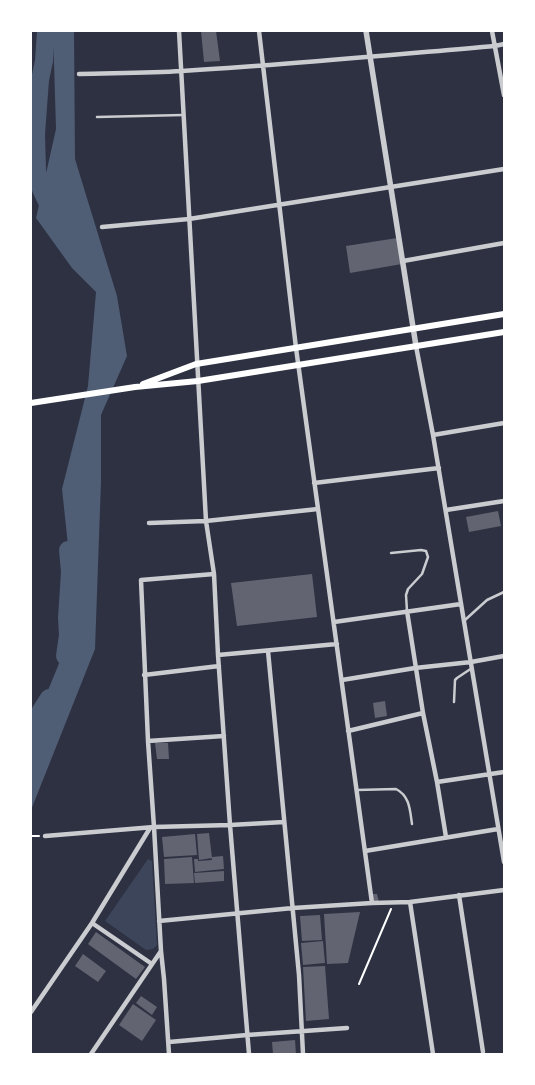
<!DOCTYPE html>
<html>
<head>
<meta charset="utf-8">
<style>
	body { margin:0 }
	#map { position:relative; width:535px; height:1085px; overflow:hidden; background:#2d3142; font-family:"Noto Sans",sans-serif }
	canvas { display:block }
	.frame { position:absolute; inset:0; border:32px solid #fff; pointer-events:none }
</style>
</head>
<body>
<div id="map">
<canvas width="535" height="1085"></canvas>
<div class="frame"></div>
</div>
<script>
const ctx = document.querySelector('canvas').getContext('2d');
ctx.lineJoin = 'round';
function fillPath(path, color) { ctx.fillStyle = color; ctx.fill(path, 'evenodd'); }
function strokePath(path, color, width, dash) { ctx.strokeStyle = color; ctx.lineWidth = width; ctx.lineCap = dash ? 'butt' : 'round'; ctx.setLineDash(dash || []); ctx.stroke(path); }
fillPath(new Path2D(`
	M148 859 152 861 157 945 153 949 146 950 105 921Z`), '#3c4559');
fillPath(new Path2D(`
	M53 31H74L75 159 117 296 127 356 101 415V482L95 649 31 810V733L37 717 58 666 75 611 62 489 88 386 96 292 72 268 36 218 56 129Z`), '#4f5d75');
strokePath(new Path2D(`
	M46 31 44 61 40 80 36 134 37 171 41 189 52 212
	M65 656 68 635 67 618 70 572 68 550
	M31 729 37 717 49 698`), '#4f5d75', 18);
fillPath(new Path2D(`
	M201 31H216L220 61 204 62Z
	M397 238 402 264 350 273 346 246Z
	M498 511 501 526 469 532 466 517Z
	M312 574 317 617 237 626 231 583Z
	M385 701 387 716 375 718 373 703Z
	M155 743H168L169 759H157Z
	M209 833 212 858 199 860 197 834Z
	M195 834 197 855 164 857 162 837Z
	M223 856 224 869 195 872 194 859H198V861L212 860V857Z
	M192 857 194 883 165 884 164 859Z
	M224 871V881L195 883 194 873Z
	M372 894H377L379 902H373Z
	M360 912 348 963 327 964 324 914Z
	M320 915 322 940 302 941 300 916Z
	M96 932 145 967 136 979 88 944Z
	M323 941 325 963 303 965 301 943Z
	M83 954 106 971 98 982 75 966Z
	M325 966 329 1019 306 1021 303 967Z
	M141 996 157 1007 152 1015 136 1003Z
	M133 1004 156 1020 142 1041 119 1025Z
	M295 1040 296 1054H273L272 1042Z`), '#626471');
strokePath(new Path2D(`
	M31 836H39
	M359 984 391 909`), '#fff', 2);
strokePath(new Path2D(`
	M97 117 183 115
	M391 553 421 550 426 551 428 557 422 574 408 589 406 595 407 611
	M465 620 487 600 504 592
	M454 702 455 680 457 678 472 668
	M357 790 396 789C410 796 410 811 412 824`), '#caccd0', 2.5);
strokePath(new Path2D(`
	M179 31 206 521 214 574 218 655 230 825 249 1054
	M259 31 296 348 372 903
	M492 31 504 95
	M79 74C113 73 148 73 182 71 286 65 390 55 495 46L504 44
	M102 227 189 219 504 169
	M403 261 504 243
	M416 346 433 435 504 862
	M433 435 504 423
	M314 483 439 468
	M446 510 504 501
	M149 523 206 521 318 509
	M407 611 423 713 437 782 446 837
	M334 622 461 604
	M268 651 299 975 303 1054
	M218 655 337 644
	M144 675 219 666
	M342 680 415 668 471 662 504 656
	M348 731 423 713
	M148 741 224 736
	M437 782 504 772
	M45 836 154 827 230 825 284 822
	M365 851 498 829
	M459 895 483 1052
	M410 902 433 1054
	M159 921 293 908 372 903 410 902 504 890
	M92 923 152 964
	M31 1012 92 923 150 828
	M169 1042 247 1035 347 1028
	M91 1054 161 951
	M169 1054 164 979 161 951 154 827 148 741 141 580 214 574`), '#caccd0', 4.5);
strokePath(new Path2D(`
	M366 31 416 346`), '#caccd0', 5.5);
strokePath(new Path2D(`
	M143 384 196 364 504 314
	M31 403 135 387 198 381 504 332`), '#fff', 6);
</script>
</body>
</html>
